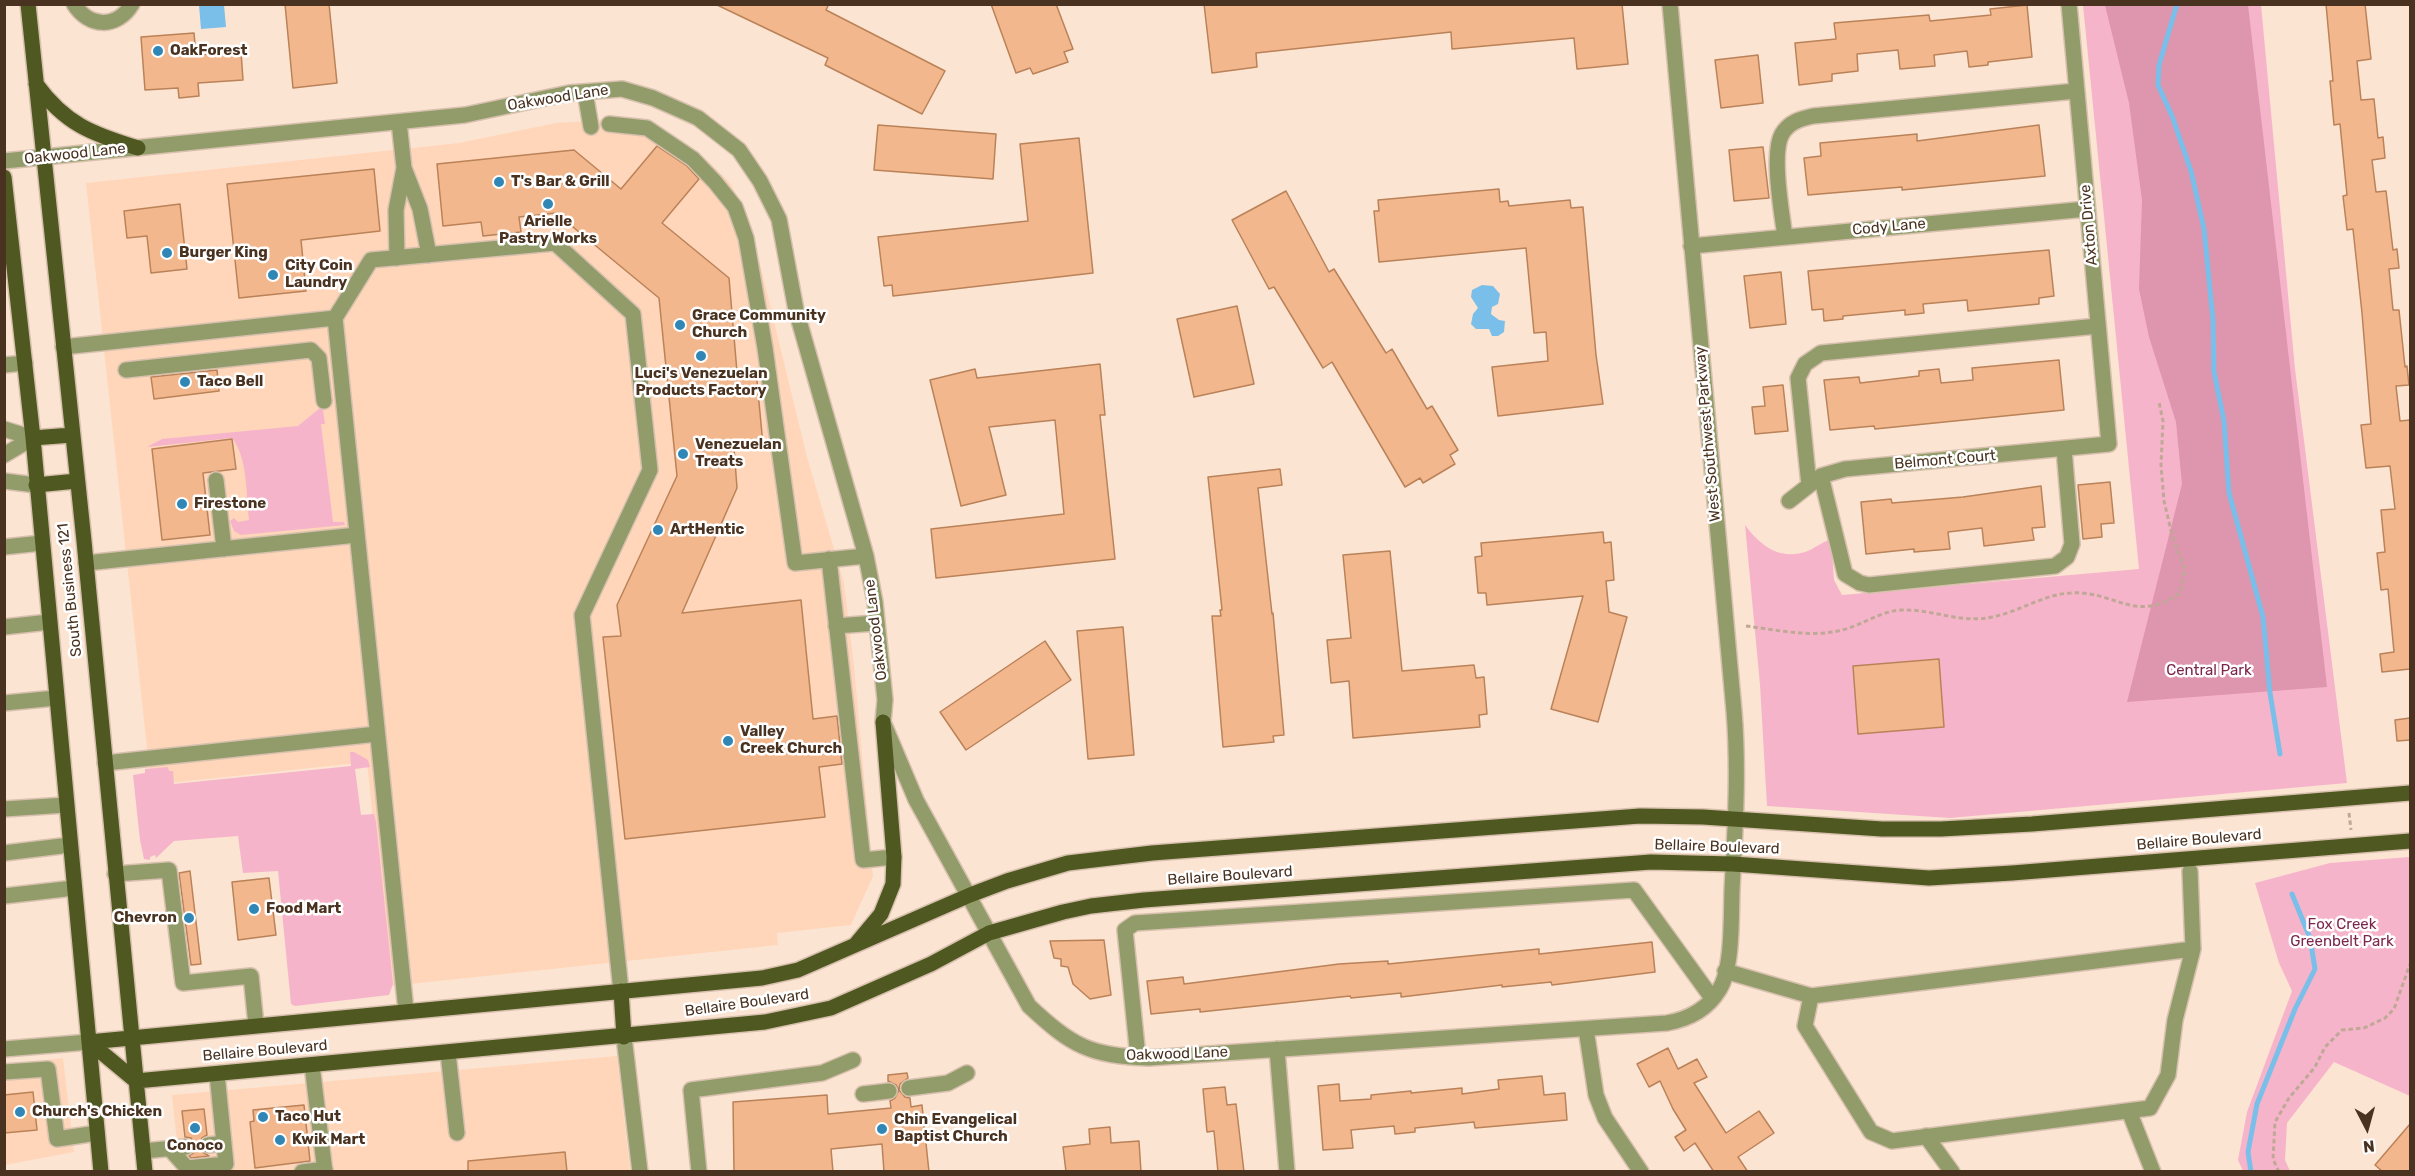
<!DOCTYPE html>
<html>
<head>
<meta charset="utf-8">
<style>
	body { margin:0 }
	#map { position:relative; width:2415px; height:1176px; overflow:hidden; background:#fce4d2; font-family:Rubik,sans-serif }
	canvas { display:block }
	.frame { position:absolute; inset:0; border:6px solid #4a3220; pointer-events:none }
	.north { position:absolute; left:2337px; top:1098px; width:60px; height:60px; -webkit-text-stroke:4px #fff; paint-order:stroke; rotate:174deg; font-size:16px; font-weight:700; line-height:24px; text-align:center; color:#4a3220 }
	.north::after { content:''; display:block; margin:auto; width:21px; height:27px; background:#4a3220; clip-path:polygon(50% 0,100% 100%,50% 72%,0 100%) }
</style>
</head>
<body>
<div id="map">
<canvas width="2415" height="1176"></canvas>
<div class="frame"></div>
<div class="north">N</div>
</div>
<script>
const ctx = document.querySelector('canvas').getContext('2d');
ctx.lineJoin = 'round';
function fillPath(path, color) { ctx.fillStyle = color; ctx.fill(path, 'evenodd'); }
function strokePath(path, color, width, dash) { ctx.strokeStyle = color; ctx.lineWidth = width; ctx.lineCap = dash ? 'butt' : 'round'; ctx.setLineDash(dash || []); ctx.stroke(path); }
function write(font, color, halo, rows, align = 'center') {
  ctx.font = font + ' Rubik,sans-serif'; ctx.lineWidth = 5; ctx.setLineDash([]); ctx.textBaseline = 'middle'; ctx.strokeStyle = halo; ctx.fillStyle = color; for (const [text, x, y, turn = 0] of rows) {
    ctx.save(); ctx.translate(x, y); ctx.rotate((+turn || 0) * Math.PI / 180); ctx.textAlign = isNaN(turn) ? turn : align; if (halo) ctx.strokeText(text, 0, 0); ctx.fillText(text, 0, 0); ctx.restore();
  }
}
fillPath(new Path2D(`
	M619 119 653 127 679 139 707 160 730 183 749 219 807 457 844 583 854 666 873 876 851 925 777 933 778 945 391 986 367 762 151 785 86 183 459 143 556 123Z
	M617 1056 630 1171H180L172 1095Z
	M63 1058 74 1152 5 1165V1065Z`), '#ffd6b9');
fillPath(new Path2D(`
	M2083 5H2261L2295 369 2347 783 1950 818 1767 806 1760 685 1745 525C1760 545 1778 560 1805 552 1814 549 1822 542 1831 539L1834 580 1842 595 2139 569Z
	M320 408 323 410 325 424H321L333 522H344L345 525 241 535 234 531 230 521 234 518 238 522 249 520C246 495 248 458 232 438L147 447 162 439 298 426Z
	M350 752H354L368 760 370 767 355 769 361 815 374 814 376 822 393 984 389 995 295 1006 291 1004 278 871 243 873 238 836 174 841 156 858 155 855 150 857V860L144 859 140 840 133 775 145 773V769L168 767 169 771H173L174 784 351 766Z
	M2410 857V1096L2334 1062 2287 1123 2285 1160 2290 1171H2243L2238 1160 2247 1112 2292 991 2279 963 2255 883 2330 863Z`), '#f6b4cb');
fillPath(new Path2D(`
	M2105 5H2248L2327 687 2127 702 2182 484 2176 422 2149 337 2139 289 2142 200 2129 103Z`), '#de95ae');
fillPath(new Path2D(`
	M199 5H224L226 27 201 29Z
	M1482 285 1493 286 1500 294 1498 304 1492 307 1491 314 1499 320 1505 321 1504 332 1498 336H1492L1489 329H1476L1471 324 1473 314 1478 308 1471 297 1472 290Z`), '#79bfea');
strokePath(new Path2D(`
	M2177 4 2159 65 2158 85 2172 116 2191 171 2204 229 2213 320 2214 372 2224 421 2229 493 2263 617 2270 693 2280 754
	M2251 1172 2248 1152 2257 1104 2295 1009 2315 969 2310 938 2292 894`), '#79bfea', 5);
const building = new Path2D(`
	M285 4H329L337 83 293 88Z
	M715 4H829L826 10 945 71 922 114 825 65 828 58Z
	M991 4H1056L1073 49 1064 52 1068 62 1033 74 1030 68 1016 73Z
	M1204 4H1622L1628 64 1577 69 1574 38 1452 49 1451 32 1256 53 1257 67 1212 73Z
	M2326 4H2365L2371 59 2357 61 2361 100 2374 99 2378 138 2383 137 2385 158 2372 160 2376 192 2386 191 2393 250 2397 249 2399 268 2389 269 2393 310H2399L2405 367 2407 366 2409 385 2396 386 2400 421 2410 420V669L2382 672 2380 654 2394 652 2388 589 2381 590 2377 553 2385 552 2381 510 2395 509 2390 466 2366 468 2361 425 2371 424 2362 313 2353 229 2347 230 2343 196 2347 195 2340 124 2334 125 2330 81H2333Z
	M2027 5 2032 57 1988 62V65L1969 67 1967 51 1934 55 1935 66 1900 69 1898 50 1857 54 1858 71 1832 74V81L1799 85 1795 43 1836 39 1834 23 1929 15 1930 21 1991 15 1990 9Z
	M194 33 196 55 241 52 243 80 198 83 199 96 179 98 178 88 145 90 141 37Z
	M1758 55 1763 103 1721 108 1715 60Z
	M878 125 996 134 993 179 874 170Z
	M2039 125 2045 176 1902 190V187L1808 195 1804 158 1821 156 1820 143 1917 134V141Z
	M1079 138 1093 273 893 296 892 285 884 286 878 237 1028 221 1020 144Z
	M657 146 687 166 699 179 662 223 729 278 737 372 756 370 763 445 734 448 737 488 682 613 801 600 813 719 837 716 842 764 819 767 825 817 625 839 603 637 621 636 617 605 677 476 659 298 556 213 519 217 521 232 483 236 481 222 443 226 437 164 574 150 621 189Z
	M1763 147 1769 198 1734 201 1729 150Z
	M374 169 380 231 301 240 306 291 239 298 227 184Z
	M1499 189 1500 202 1508 201 1509 206 1570 200 1571 208 1583 207 1596 355 1603 404 1498 416 1492 367 1548 361 1546 332 1534 333 1526 248 1379 262 1374 211H1379L1378 200Z
	M1286 191 1329 272 1334 269 1386 353 1392 349 1427 409 1432 406 1458 450 1450 455 1455 464 1423 483 1420 478 1405 487 1332 362 1323 368 1274 287 1269 289 1232 220Z
	M180 204 187 269 151 273 147 236 127 238 124 211Z
	M2049 250 2054 296 2039 298V304L1968 311 1967 300 1923 304 1924 313 1905 315V310L1843 316V319L1824 321 1823 309 1812 310 1808 271Z
	M1781 272 1786 324 1750 328 1744 276Z
	M1237 306 1254 384 1194 397 1177 319Z
	M2059 360 2064 410 1875 429 1874 426 1830 430 1824 380 1859 377 1860 383 1919 376V371L1939 369 1941 383 1973 380 1972 368Z
	M1100 364 1105 415H1100L1115 559 936 578 931 529 1064 514 1055 420 989 427 1006 495 961 506 930 380 975 369 977 378Z
	M217 370 219 391 154 399 151 377Z
	M1783 385 1788 431 1755 434 1752 407 1765 406 1763 387Z
	M232 439 236 469 203 473 210 535 162 540 152 449Z
	M1280 469 1282 485 1258 488 1272 614 1273 613 1284 735 1273 736 1274 742 1223 747 1212 616H1221L1220 610H1222L1208 477Z
	M2110 482 2114 523 2101 524 2102 537 2083 539 2078 485Z
	M2041 486 2045 527 2032 528 2034 540 1984 546 1982 528 1948 532 1950 549 1914 552V549L1866 554 1861 502 1891 499 1892 503 1963 497Z
	M1603 532 1604 543 1611 542 1614 580 1606 581 1609 612 1627 617 1598 722 1551 709 1583 596 1487 605 1486 593H1478L1475 557 1482 556 1481 543Z
	M1390 551 1402 671 1474 665 1476 678 1484 677 1487 714 1479 715 1480 727 1353 738 1349 681 1331 683 1327 640 1351 638 1343 555Z
	M1123 627 1134 755 1088 759 1077 631Z
	M1045 641 1071 680 966 750 940 712Z
	M1939 659 1944 727 1858 734 1853 666Z
	M2410 718V740L2397 741 2395 720Z
	M190 871 201 964 191 965 179 873Z
	M269 878 276 935 238 940 232 882Z
	M1104 940 1111 995 1090 999 1073 984 1068 967 1061 966V959L1054 958 1050 941Z
	M1652 942 1655 972 1552 985 1551 982 1502 987V985L1401 997V993L1351 998 1350 996 1200 1012V1009L1151 1014 1147 981 1183 977 1184 984 1339 964 1388 961V964L1539 949V954Z
	M1668 1048 1678 1069 1697 1059 1707 1077 1694 1083 1726 1133 1759 1111 1774 1133 1738 1157 1748 1172H1714L1695 1143 1684 1151 1675 1137 1686 1130 1673 1109 1660 1081 1649 1087 1637 1064Z
	M907 1073 908 1078 900 1084 899 1090 905 1097 910 1098 911 1107 922 1105 929 1172H884L882 1144 831 1149 833 1172H734L733 1102 827 1095 828 1114 891 1108 890 1101 895 1098 899 1090 896 1085 888 1081V1075Z
	M1542 1076 1544 1095 1565 1093 1567 1120 1475 1128 1474 1122 1415 1128V1132L1395 1134 1394 1126 1351 1130 1353 1148 1323 1150 1318 1086 1339 1084 1340 1101 1371 1099V1095L1411 1091V1093L1462 1088V1094L1499 1089 1498 1080Z
	M1225 1087 1227 1105 1236 1104 1244 1172H1218L1214 1131 1207 1132 1203 1089Z
	M33 1092 37 1130 4 1133V1095Z
	M304 1105 310 1161 255 1168 250 1122 254 1121 253 1110Z
	M204 1109 207 1135 202 1138 198 1146 201 1151 209 1156 191 1158 189 1156 195 1152 196 1146 191 1138 185 1137 182 1111Z
	M2410 1124V1172H2383L2375 1165Z
	M1110 1127 1111 1143 1139 1141 1141 1172H1066L1063 1147 1090 1144 1089 1129Z
	M565 1152 567 1172H468V1161Z`);
fillPath(building, '#f3b78d');
strokePath(building, '#ba8259', 1.5);
const minor = new Path2D(`
	M74 4C89 28 117 29 132 4
	M585 92 591 127
	M399 122 404 168 420 209 429 255
	M609 124 647 128 693 159 715 182 735 207 746 238 765 348 795 563 866 556
	M4 161 465 115 569 93 622 89 653 98 698 118 739 150 760 181 779 219 796 310 866 556 875 602 885 700 883 722 916 800 1029 1006C1072 1046 1090 1056 1149 1058L1667 1023C1689 1019 1707 1010 1719 990 1733 969 1731 916 1732 890 1735 831 1739 771 1734 711L1670 4
	M1785 237C1782 214 1771 153 1782 134 1789 122 1800 119 1813 116L2076 91
	M1691 246 2087 209
	M397 258 396 210 404 168
	M63 347 335 318
	M4 365 25 363
	M126 370 311 350 319 358 324 401
	M4 429 33 438 4 455
	M1821 476 1845 574 1860 583 1869 585 2055 566 2067 557 2072 544 2064 449
	M216 480 224 549
	M4 481 36 485
	M1809 485 1798 378 1805 364 1821 353 2098 326
	M1789 501 1821 476 1845 469 2109 444 2069 4
	M4 547 42 543
	M829 559 863 860 894 857
	M86 563 357 535
	M836 626 876 623
	M4 627 49 622
	M4 703 56 698
	M105 763 377 734
	M4 809 66 805
	M4 853 70 845
	M115 874 169 870 183 983 251 976 256 1025
	M4 896 74 888
	M1725 971 1811 996 2193 949 2190 871
	M1811 996 1805 1026 1871 1132 1892 1141 2150 1108 2168 1075 2175 1020 2193 949
	M406 1011 335 318 371 260 555 243 633 314 650 470 582 615 621 991
	M1586 1029 1596 1095 1605 1118 1641 1172
	M624 1037 640 1172
	M4 1049 89 1042
	M1277 1049 1287 1172
	M448 1053 457 1133
	M1138 1057 1125 930 1135 923 1634 890 1712 998
	M312 1065 325 1172
	M4 1072 48 1069 57 1139 97 1133
	M909 1088 948 1083 967 1073
	M863 1094 889 1091
	M2129 1111 2153 1172
	M1926 1136 1952 1172
	M208 1145 224 1143
	M170 1149 187 1168 226 1164 217 1074
	M143 1151 186 1147
	M302 1172 325 1169
	M699 1172 691 1090 822 1073 853 1060`);
const major = new Path2D(`
	M28 4 84 541 145 1172
	M36 84C65 124 92 134 138 148
	M4 177 33 438 101 1172
	M33 438 72 435
	M36 485 77 481
	M856 944 881 914 893 884 894 857 883 722
	M621 991 624 1037
	M89 1042 136 1081 765 1022 831 1008 931 964 989 933 1063 912 1091 906 1144 900 1651 862 1733 864 1929 878 2012 873 2410 841
	M89 1042 762 978 798 970 970 895 1007 881 1068 863 1152 853 1640 816 1703 817 1882 829H1941L2032 824 2410 793`);
strokePath(minor, '#d8c0ae', 18);
strokePath(major, '#d8c0ae', 18);
strokePath(new Path2D(`
	M1746 626C1777 630 1812 638 1842 630 1863 625 1880 611 1902 610 1933 609 1961 624 1992 617 2019 612 2044 594 2071 593 2115 590 2135 625 2180 593L2185 569 2172 535 2164 501 2161 465 2163 421 2159 402
	M2349 813 2351 830
	M2279 1172 2273 1159 2275 1122 2289 1098 2315 1067 2325 1047 2342 1030 2364 1028 2385 1018 2394 1009 2410 964`), '#c0a896', 3, [4.5, 3]);
strokePath(minor, '#929c6a', 15);
strokePath(major, '#4f5820', 15);
for (const [x, y, r, color] of [
	[158,51,6,"#3086b5"],
	[499,182,6,"#3086b5"],
	[548,204,6,"#3086b5"],
	[167,253,6,"#3086b5"],
	[273,275,6,"#3086b5"],
	[680,325,6,"#3086b5"],
	[701,356,6,"#3086b5"],
	[185,382,6,"#3086b5"],
	[683,454,6,"#3086b5"],
	[182,504,6,"#3086b5"],
	[658,530,6,"#3086b5"],
	[728,741,6,"#3086b5"],
	[254,909,6,"#3086b5"],
	[189,918,6,"#3086b5"],
	[20,1112,6,"#3086b5"],
	[263,1117,6,"#3086b5"],
	[195,1128,6,"#3086b5"],
	[882,1129,6,"#3086b5"],
	[280,1140,6,"#3086b5"]
]) { const dot = new Path2D(); dot.arc(x, y, r, 0, 2 * Math.PI); ctx.fillStyle = color; ctx.fill(dot); strokePath(dot, '#fff', 2); }
write('bold 15px', '#4a3220', '#fff', [
	["OakForest",170,51],
	["T's Bar & Grill",511,182],
	["Arielle",548,222,"center"],
	["Pastry Works",548,239,"center"],
	["Burger King",179,253],
	["City Coin",285,266],
	["Laundry",285,283],
	["Grace Community",692,316],
	["Church",692,333],
	["Luci's Venezuelan",701,374,"center"],
	["Products Factory",701,391,"center"],
	["Taco Bell",197,382],
	["Venezuelan",695,445],
	["Treats",695,462],
	["Firestone",194,504],
	["ArtHentic",670,530],
	["Valley",740,732],
	["Creek Church",740,749],
	["Food Mart",266,909],
	["Chevron",177,918,"right"],
	["Church's Chicken",32,1112],
	["Taco Hut",275,1117],
	["Chin Evangelical",894,1120],
	["Baptist Church",894,1137],
	["Kwik Mart",292,1140],
	["Conoco",195,1146,"center"]
], 'left');
write('15px', '#4a3220', '#fff', [
	["Oakwood Lane",558,98,-9],
	["Oakwood Lane",75,154,-6],
	["Axton Drive",2089,225,-95],
	["Cody Lane",1889,227,-5],
	["West Southwest Parkway",1708,434,-95],
	["Belmont Court",1945,460,-5],
	["South Business 121",70,590,-96],
	["Oakwood Lane",876,630,-97],
	["Bellaire Boulevard",2199,840,-5],
	["Bellaire Boulevard",1717,847,2],
	["Bellaire Boulevard",1230,876,-4],
	["Bellaire Boulevard",747,1003,-8],
	["Bellaire Boulevard",265,1051,-5],
	["Oakwood Lane",1177,1054,-2]
]);
write('15px', '#7c264c', '#fff', [
	["Central Park",2209,671],
	["Fox Creek",2342,925],
	["Greenbelt Park",2342,942]
]);
</script>
</body>
</html>
